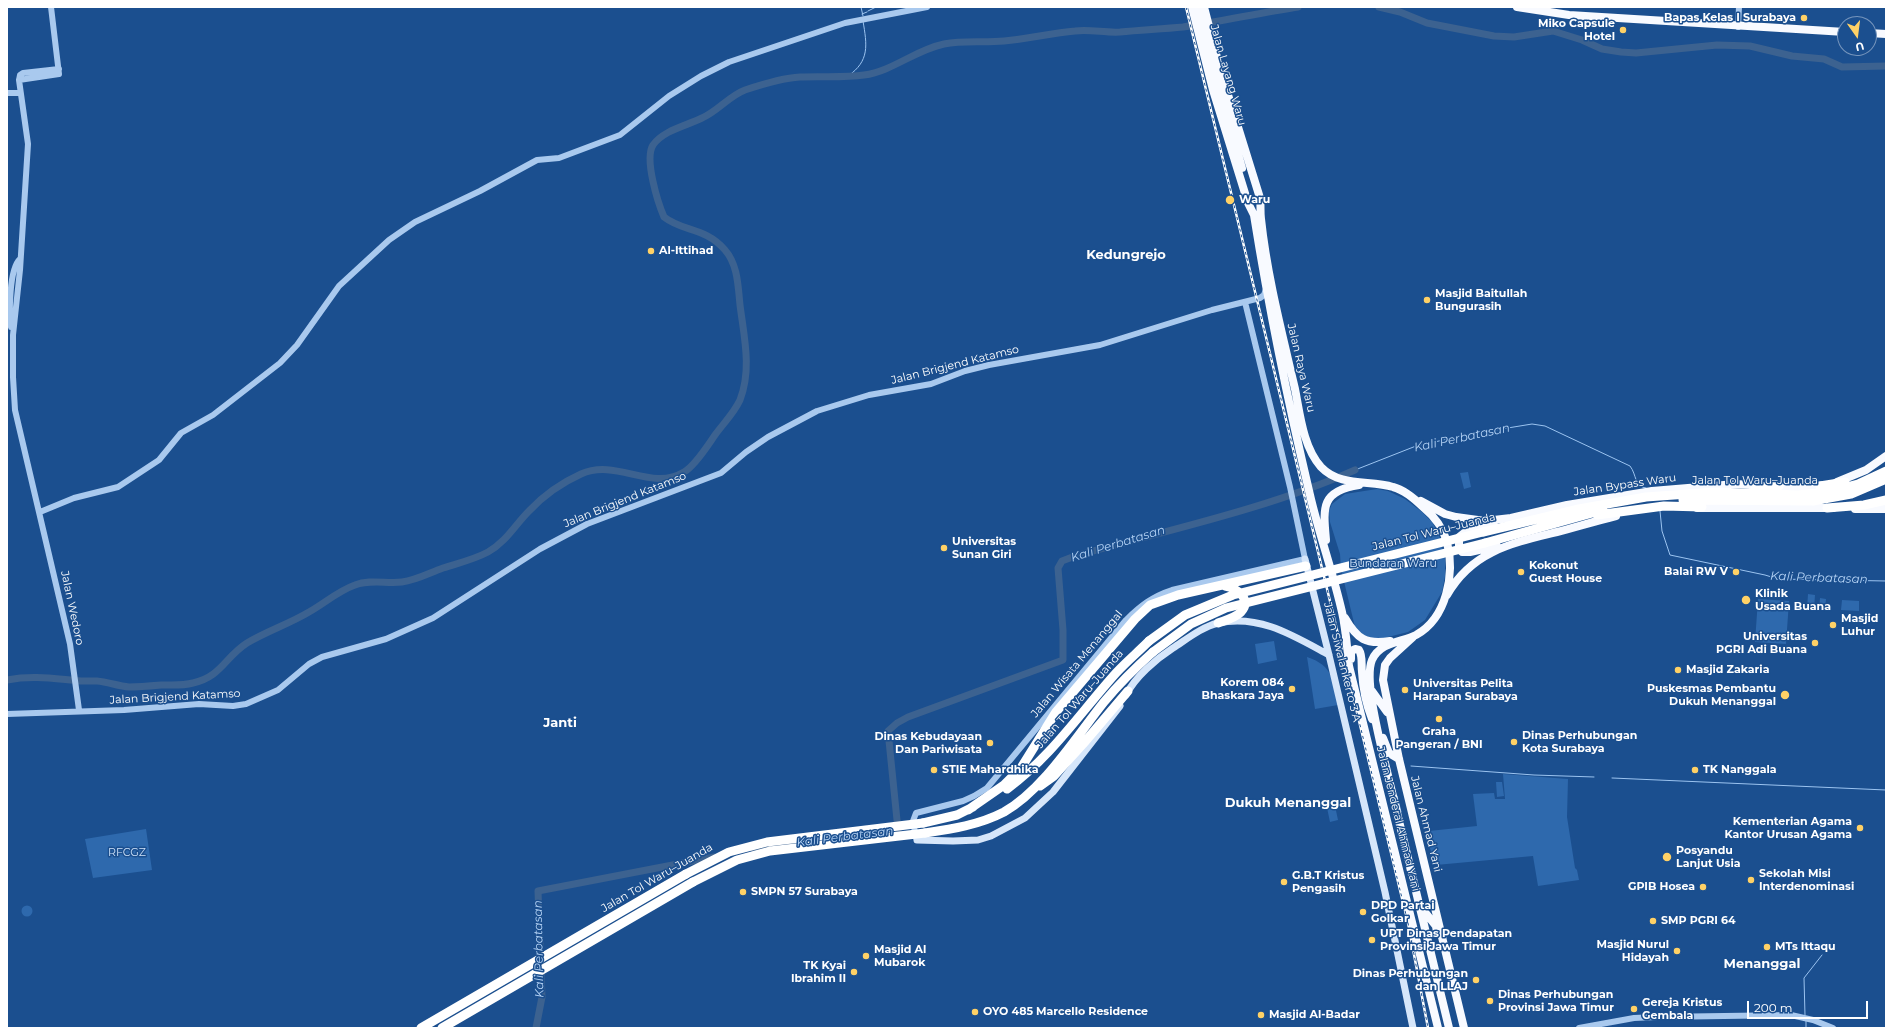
<!DOCTYPE html>
<html>
<head>
<meta charset="utf-8">
<style>
	body { margin:0 }
	#map { position:relative; width:1893px; height:1035px; overflow:hidden; background:#1b4f8f; font-family:Montserrat,sans-serif }
	canvas { display:block }
	.frame { position:absolute; inset:0; border:8px solid #fff; pointer-events:none }
	.north { position:absolute; left:1837px; top:16px; width:40px; height:40px; box-sizing:border-box; background:#1b4f8f; border:1px solid #7695bc; border-radius:50%; rotate:166deg; font-size:11px; font-weight:700; line-height:16px; text-align:center; color:#fff }
	.north::after { content:''; display:block; margin:auto; width:14px; height:18px; background:#ffd166; clip-path:polygon(50% 0,100% 100%,50% 72%,0 100%) }
	.scale { position:absolute; left:1747px; top:1001px; width:121px; height:18px; box-sizing:border-box; border:2px solid #fff; border-top:0; padding-left:5px; font-size:12px; line-height:14px; white-space:nowrap; color:#fff; -webkit-text-stroke:3px #1b4f8f; paint-order:stroke }
</style>
</head>
<body>
<div id="map">
<canvas width="1893" height="1035"></canvas>
<div class="frame"></div>
<div class="north">U</div>
<div class="scale">200 m</div>
</div>
<script>
const ctx = document.querySelector('canvas').getContext('2d');
ctx.lineJoin = 'round';
function fillPath(path, color) { ctx.fillStyle = color; ctx.fill(path, 'evenodd'); }
function strokePath(path, color, width, dash) { ctx.strokeStyle = color; ctx.lineWidth = width; ctx.lineCap = dash ? 'butt' : 'round'; ctx.setLineDash(dash || []); ctx.stroke(path); }
function write(font, color, halo, rows, align = 'center') {
  ctx.font = font + ' Montserrat,sans-serif'; ctx.lineWidth = 3; ctx.setLineDash([]); ctx.textBaseline = 'middle'; ctx.strokeStyle = halo; ctx.fillStyle = color; for (const [text, x, y, turn = 0] of rows) {
    ctx.save(); ctx.translate(x, y); ctx.rotate((+turn || 0) * Math.PI / 180); ctx.textAlign = isNaN(turn) ? turn : align; if (halo) ctx.strokeText(text, 0, 0); ctx.fillText(text, 0, 0); ctx.restore();
  }
}
fillPath(new Path2D(`
	M1468 472 1471 487 1464 489 1460 473Z
	M1377 489 1388 491 1405 499 1422 512 1432 522 1439 535 1445 559V576L1442 592 1425 620 1408 632 1380 639 1364 637 1355 627 1341 569 1340 554 1330 522 1329 511 1332 504 1345 494Z
	M1808 594 1815 595 1814 609H1807Z
	M1820 598 1826 599 1825 609H1819Z
	M1758 599 1789 601 1786 644 1755 642Z
	M1842 600 1859 601V611L1841 610Z
	M1274 641 1277 660 1258 664 1255 644Z
	M1307 657C1334 666 1332 680 1338 705L1315 709Z
	M1503 774 1568 779 1567 817 1575 868 1577 870 1579 880 1538 886 1533 856 1436 865 1428 843 1429 831 1477 826 1473 794 1494 793 1495 799H1505Z
	M1496 782H1502L1504 796 1497 797Z
	M1334 801 1338 820 1330 822 1326 803Z
	M146 829 152 870 93 878 85 839Z
	M21.5 911a5.5 5.5 0 1 1 11 0a5.5 5.5 0 1 1-11 0Z`), '#2e69ad');
strokePath(new Path2D(`
	M861 7 863 16
	M868 11 876 7
	M862 14 867 12
	M848 76C870 61 867 45 863 21
	M1355 470 1416 446 1471 434 1532 424 1545 426 1630 466C1637 475 1634 487 1646 488
	M1660 511 1662 531 1670 555 1765 575 1778 579 1886 581
	M1411 766 1534 775 1594 777
	M1612 778 1886 790
	M1397 796 1401 812
	M1805 1015 1804 978 1822 955
	M1806 1021V1028`), '#9cc4f0', 1);
strokePath(new Path2D(`
	M1379 7 1400 12 1427 23 1494 36 1514 37 1553 31 1582 40 1602 49 1621 52 1636 53 1717 45 1750 46 1792 56 1824 59 1842 67 1886 66
	M7 680C34 675 55 679 81 681 87 681 92 681 97 681 108 682 118 686 129 687 139 687 150 686 161 685 171 685 182 686 193 683 221 677 225 657 247 643 267 631 289 624 309 612 325 603 338 591 355 585 370 579 387 584 402 582 417 580 429 573 443 568 458 563 473 560 488 552 506 542 515 525 529 511 544 495 561 483 581 474 617 458 651 492 684 472 695 466 708 445 715 435 723 424 734 413 740 400 752 369 744 337 740 305 738 286 738 265 725 250 705 227 683 232 664 217 658 203 644 159 653 145 664 130 686 126 702 118 718 111 729 96 745 90 763 84 782 78 800 77 821 76 843 78 864 75 893 71 915 50 944 44 964 40 984 43 1004 41 1028 39 1051 33 1075 31 1090 29 1105 33 1120 32 1141 30 1162 29 1183 27 1222 21 1260 13 1298 7
	M898 830 888 731 897 723 908 717 1063 660V630L1058 568 1062 561 1075 556C1168 530 1267 509 1355 470
	M841 837 882 834
	M754 849 791 843
	M536 1028 542 997 538 891 714 857`), '#3c6290', 7);
strokePath(new Path2D(`
	M1738 27 1739 7
	M59 69 23 73 20 75 19 80 28 144 20 270 13 335V377L15 410 70 644 79 710
	M19 80 59 74 51 7
	M7 93H20
	M11 327C9 313 9 269 20 259
	M40 512 74 498 118 487 159 460 181 433 213 415 280 363 297 345 339 286 389 240 415 222 480 191 537 160 559 158 620 135 669 96 701 76 729 62 845 23 927 7
	M7 714 124 710 199 704 233 706 246 704 278 690 309 664 322 657 386 639 433 618 540 549 587 524 721 473 746 452 768 437 817 411 869 395 931 384 965 371 989 365 1100 345 1212 310 1260 298 1264 295 1266 289
	M916 838 913 821 916 813 963 801 974 796 987 788 1126 620C1140 606 1153 596 1172 590L1305 559 1290 487 1245 302
	M1579 1028 1634 1018 1657 1017 1791 1015 1813 1020 1833 1028`), '#a9c9ee', 6);
strokePath(new Path2D(`
	M1305 559 1329 655 1385 892 1413 1028
	M1126 695C1135 677 1156 659 1173 648 1187 639 1202 627 1218 623 1260 614 1294 636 1329 655
	M917 840 953 841 978 840 991 836 1025 818 1053 792 1120 706`), '#d6e6fa', 7);
strokePath(new Path2D(`
	M1192 7 1213 90 1248 203 1254 215C1269 309 1288 402 1310 495 1319 534 1333 572 1342 612 1346 629 1347 648 1349 666L1438 1028
	M1204 7 1220 69 1260 198C1261 205 1260 212 1261 219 1267 276 1282 333 1295 389 1300 414 1303 447 1321 467 1340 487 1369 480 1393 487 1405 490 1415 499 1424 508 1435 517 1443 528 1447 542 1455 574 1447 618 1416 635 1402 642 1380 642 1372 660 1364 679 1379 737 1384 759L1449 1028
	M1517 7 1569 15 1845 32
	M1869 33 1886 34
	M1217 80 1242 168
	M1837 482 1866 470 1886 456
	M1421 501 1445 514 1456 517 1485 521 1511 518 1567 505 1652 491 1736 484 1793 488 1826 485
	M1697 508H1833
	M1855 509H1886
	M1494 523 1464 533 1459 537V549L1462 552H1470L1497 546
	M1326 540C1323 507 1321 491 1359 485
	M1447 595C1472 551 1512 543 1557 532 1576 527 1596 521 1616 516
	M1345 618C1357 639 1366 645 1390 641
	M1413 637 1390 658 1385 665 1383 680 1399 759 1464 1028
	M1351 659V651L1355 649 1359 650C1363 656 1361 665 1362 672 1363 688 1366 704 1372 719
	M1372 691 1387 712
	M1383 738 1389 753 1399 759
	M1420 906 1436 926 1437 932`), '#f8faff', 8);
strokePath(new Path2D(`
	M1820 486 1845 482
	M1755 488 1779 486
	M1683 500 1813 501 1851 494 1886 479
	M1827 508 1864 505 1886 500
	M1597 515 1664 506 1702 507
	M1483 532 1579 509 1646 497 1716 492 1798 495 1827 492 1858 484 1886 471
	M1485 543 1603 510
	M1218 623C1226 620 1235 618 1241 612 1253 599 1236 588 1225 586
	M1040 786 1054 776 1083 744 1128 691
	M1007 789C1051 757 1080 713 1116 673 1126 662 1138 652 1149 641
	M968 810 1004 785 1021 768 1056 712 1135 619 1150 605 1178 595 1306 566
	M923 823 957 815 973 807
	M925 833C952 829 979 825 1004 812 1043 790 1076 737 1104 702 1119 684 1135 668 1153 652
	M421 1028 686 874
	M442 1028 693 882`), '#fff', 9);
const rail = new Path2D(`
	M1186 7 1408 923 1428 1028`);
strokePath(rail, '#fff', 2.5);
strokePath(rail, '#1b4f8f', 1, [3]);
strokePath(new Path2D(`
	M1198 7 1217 80`), '#f8faff', 8);
strokePath(new Path2D(`
	M1149 641 1185 615 1233 595 1483 532
	M1153 652 1191 624 1226 608 1485 543
	M686 874 729 852 767 842 923 823
	M693 882 737 860 770 851 925 833`), '#fff', 9);
for (const [x, y, r, color] of [
	[1804,18,4,"#ffd166"],
	[1623,30,4,"#ffd166"],
	[1230,200,5,"#ffd166"],
	[651,251,4,"#ffd166"],
	[1427,300,4,"#ffd166"],
	[944,548,4,"#ffd166"],
	[1521,572,4,"#ffd166"],
	[1736,572,4,"#ffd166"],
	[1746,600,5,"#ffd166"],
	[1833,625,4,"#ffd166"],
	[1815,643,4,"#ffd166"],
	[1678,670,4,"#ffd166"],
	[1292,689,4,"#ffd166"],
	[1405,690,4,"#ffd166"],
	[1785,695,5,"#ffd166"],
	[1439,719,4,"#ffd166"],
	[1514,742,4,"#ffd166"],
	[990,743,4,"#ffd166"],
	[934,770,4,"#ffd166"],
	[1695,770,4,"#ffd166"],
	[1860,828,4,"#ffd166"],
	[1667,857,5,"#ffd166"],
	[1751,880,4,"#ffd166"],
	[1284,882,4,"#ffd166"],
	[1703,887,4,"#ffd166"],
	[743,892,4,"#ffd166"],
	[1363,912,4,"#ffd166"],
	[1653,921,4,"#ffd166"],
	[1372,940,4,"#ffd166"],
	[1767,947,4,"#ffd166"],
	[1677,951,4,"#ffd166"],
	[866,956,4,"#ffd166"],
	[854,972,4,"#ffd166"],
	[1476,980,4,"#ffd166"],
	[1490,1001,4,"#ffd166"],
	[1634,1009,4,"#ffd166"],
	[975,1012,4,"#ffd166"],
	[1261,1015,4,"#ffd166"]
]) { const dot = new Path2D(); dot.arc(x, y, r, 0, 2 * Math.PI); ctx.fillStyle = color; ctx.fill(dot); strokePath(dot, '#1b4f8f', 1.5); }
write('bold 11px', '#fff', '#1b4f8f', [
	["Bapas Kelas I Surabaya",1796,18,"right"],
	["Miko Capsule",1615,24,"right"],
	["Hotel",1615,37,"right"],
	["Waru",1239,200],
	["Al-Ittihad",659,251],
	["Masjid Baitullah",1435,294],
	["Bungurasih",1435,307],
	["Universitas",952,542],
	["Sunan Giri",952,555],
	["Kokonut",1529,566],
	["Guest House",1529,579],
	["Balai RW V",1728,572,"right"],
	["Klinik",1755,594],
	["Usada Buana",1755,607],
	["Masjid",1841,619],
	["Luhur",1841,632],
	["Universitas",1807,637,"right"],
	["PGRI Adi Buana",1807,650,"right"],
	["Masjid Zakaria",1686,670],
	["Korem 084",1284,683,"right"],
	["Bhaskara Jaya",1284,696,"right"],
	["Universitas Pelita",1413,684],
	["Harapan Surabaya",1413,697],
	["Puskesmas Pembantu",1776,689,"right"],
	["Dukuh Menanggal",1776,702,"right"],
	["Graha",1439,732,"center"],
	["Pangeran / BNI",1439,745,"center"],
	["Dinas Perhubungan",1522,736],
	["Kota Surabaya",1522,749],
	["Dinas Kebudayaan",982,737,"right"],
	["Dan Pariwisata",982,750,"right"],
	["STIE Mahardhika",942,770],
	["TK Nanggala",1703,770],
	["Kementerian Agama",1852,822,"right"],
	["Kantor Urusan Agama",1852,835,"right"],
	["Posyandu",1676,851],
	["Lanjut Usia",1676,864],
	["Sekolah Misi",1759,874],
	["Interdenominasi",1759,887],
	["G.B.T Kristus",1292,876],
	["Pengasih",1292,889],
	["GPIB Hosea",1695,887,"right"],
	["SMPN 57 Surabaya",751,892],
	["DPD Partai",1371,906],
	["Golkar",1371,919],
	["SMP PGRI 64",1661,921],
	["UPT Dinas Pendapatan",1380,934],
	["Provinsi Jawa Timur",1380,947],
	["Masjid Nurul",1669,945,"right"],
	["Hidayah",1669,958,"right"],
	["MTs Ittaqu",1775,947],
	["Masjid Al",874,950],
	["Mubarok",874,963],
	["TK Kyai",846,966,"right"],
	["Ibrahim II",846,979,"right"],
	["Dinas Perhubungan",1468,974,"right"],
	["dan LLAJ",1468,987,"right"],
	["Dinas Perhubungan",1498,995],
	["Provinsi Jawa Timur",1498,1008],
	["Gereja Kristus",1642,1003],
	["Gembala",1642,1016],
	["OYO 485 Marcello Residence",983,1012],
	["Masjid Al-Badar",1269,1015]
], 'left');
write('11px', '#fff', '#1b4f8f', [
	["Jalan Layang Waru",1228,75,74],
	["Jalan Brigjend Katamso",955,365,-14],
	["Jalan Raya Waru",1301,368,77],
	["Jalan Tol Waru–Juanda",1755,481],
	["Jalan Bypass Waru",1625,485,-8],
	["Jalan Brigjend Katamso",625,500,-22],
	["Jalan Tol Waru–Juanda",1434,532,-14],
	["Jalan Wedoro",72,608,78],
	["Jalan Siwalankerto 3 A",1342,662,76],
	["Jalan Wisata Menanggal",1077,664,-50],
	["Jalan Brigjend Katamso",175,697,-3],
	["Jalan Tol Waru–Juanda",1080,699,-49],
	["Jalan Jenderal Ahmad Yani",1398,819,76],
	["Jalan Ahmad Yani",1426,824,76],
	["Jalan Tol Waru–Juanda",657,878,-30]
]);
write('11px', '#cfe3fa', '#1b4f8f', [
	["Bundaran Waru",1393,564],
	["RFCGZ",127,853]
]);
write('italic 12px', '#b5d3f5', '#1b4f8f', [
	["Kali Perbatasan",1462,438,-12],
	["Kali Perbatasan",1118,544,-17],
	["Kali Perbatasan",1819,578,2],
	["Kali Perbatasan",845,837,-7],
	["Kali Perbatasan",539,949,-91]
]);
write('bold 13px', '#fff', '#1b4f8f', [
	["Kedungrejo",1126,255],
	["Janti",560,723],
	["Dukuh Menanggal",1288,803],
	["Menanggal",1762,964]
]);
</script>
</body>
</html>
